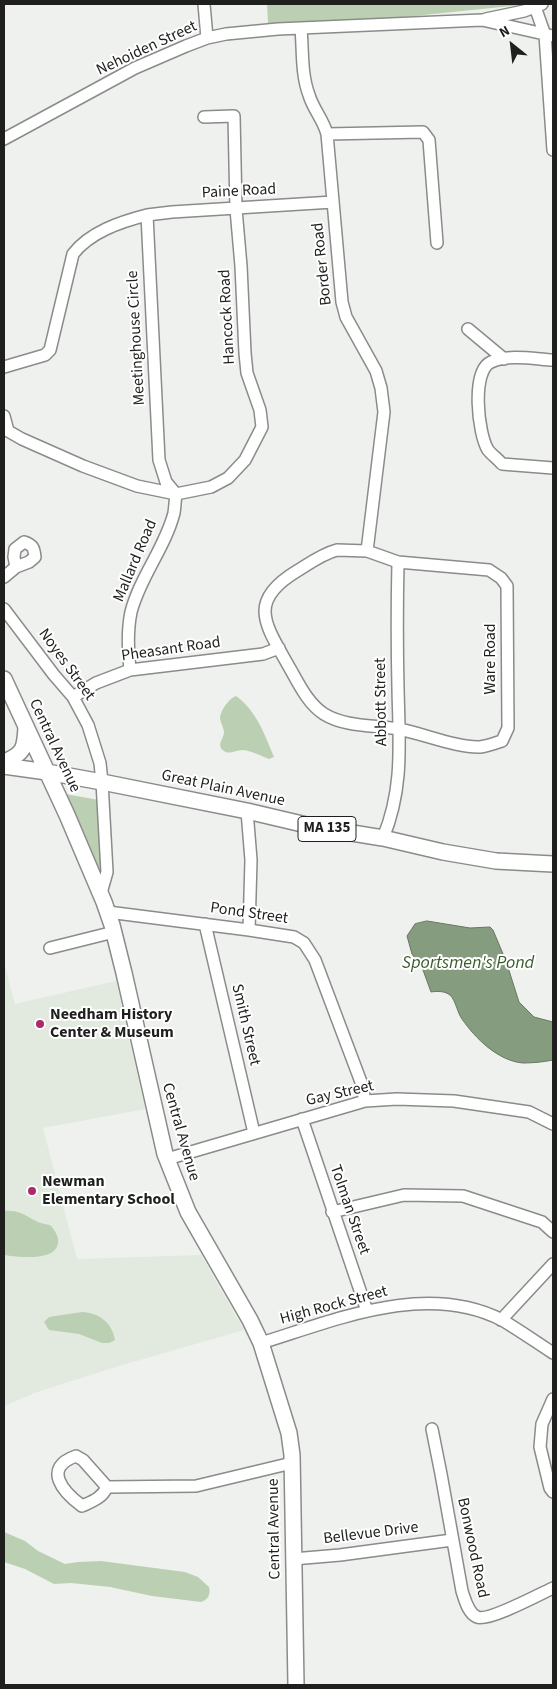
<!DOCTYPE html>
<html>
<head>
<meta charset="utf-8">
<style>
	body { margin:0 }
	#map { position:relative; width:557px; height:1689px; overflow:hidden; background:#eff1ee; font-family:"Source Sans 3",sans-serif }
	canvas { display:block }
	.frame { position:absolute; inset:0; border:5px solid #1f201e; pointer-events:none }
	.north { position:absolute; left:487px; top:20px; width:50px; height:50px; -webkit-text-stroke:4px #fff; paint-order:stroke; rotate:331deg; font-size:14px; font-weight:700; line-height:20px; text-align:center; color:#1f201e }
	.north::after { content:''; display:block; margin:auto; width:18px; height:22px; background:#1f201e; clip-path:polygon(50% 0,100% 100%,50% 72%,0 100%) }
</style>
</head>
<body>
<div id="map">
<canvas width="557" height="1689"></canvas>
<div class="frame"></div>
<div class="north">N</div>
</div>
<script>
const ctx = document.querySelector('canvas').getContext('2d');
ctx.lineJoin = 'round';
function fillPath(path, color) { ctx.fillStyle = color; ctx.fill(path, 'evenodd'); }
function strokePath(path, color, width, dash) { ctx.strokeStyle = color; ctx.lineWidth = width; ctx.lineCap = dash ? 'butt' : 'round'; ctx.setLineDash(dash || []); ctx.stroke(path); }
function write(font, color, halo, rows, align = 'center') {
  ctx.font = font + ' "Source Sans 3",sans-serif'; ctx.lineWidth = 4; ctx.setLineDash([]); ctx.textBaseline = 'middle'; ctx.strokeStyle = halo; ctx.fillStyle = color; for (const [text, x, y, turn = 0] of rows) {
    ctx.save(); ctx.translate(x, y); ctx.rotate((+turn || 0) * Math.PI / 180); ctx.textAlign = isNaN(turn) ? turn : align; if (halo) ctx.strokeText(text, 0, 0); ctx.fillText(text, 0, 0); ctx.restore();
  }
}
fillPath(new Path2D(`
	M4 962 15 1004 116 981 145 1109 43 1128 77 1259 201 1255 244 1330 119 1366 37 1392 4 1406Z`), '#e2e9df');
fillPath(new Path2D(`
	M267 4H521V5L404 17 268 23Z
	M236 696C256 710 265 735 274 757L269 759C261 756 252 751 243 750 236 750 229 755 224 751 216 745 223 740 224 733 224 728 220 722 220 717 221 710 229 698 236 696Z
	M65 794 99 800 102 876Z
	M4 1211C26 1209 30 1223 50 1225 55 1230 59 1237 58 1243 56 1262 17 1257 4 1255Z
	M82 1312C99 1313 112 1322 115 1340L109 1343H102L79 1334 49 1330 44 1322 49 1317Z
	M4 1532 25 1541 38 1551 65 1564 78 1562 101 1561 185 1572 198 1577 209 1587C211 1594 208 1600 201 1602L152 1596 110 1587 71 1583 54 1584 25 1569 4 1562Z`), '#bbd0b3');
const water = new Path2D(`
	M427 921 470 928 490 927 493 930 506 961 519 1002 534 1017 553 1022V1060C543 1062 533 1063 523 1063 498 1061 475 1038 462 1019 457 1012 456 1001 450 995 445 991 437 991 431 992L423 970 412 954 407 936 415 924Z`);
fillPath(water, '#869c7e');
strokePath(water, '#677761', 1);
const minor = new Path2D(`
	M204 4 207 38
	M534 4 545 35 553 150
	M486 19 524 11 542 4
	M301 29C303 50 301 74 309 95 313 109 323 119 327 134L342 302 346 317 376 371 381 388 384 412 367 551
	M327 134 423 132 429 140 437 243
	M4 139 135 68 186 46 207 38 226 34 278 29 482 20 553 36
	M147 215 172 212 333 202
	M468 329 504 359
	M553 360C534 359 509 354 491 362 471 371 478 434 488 450 492 455 498 459 502 464L553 468
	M4 367 45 355 50 350 73 254C90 232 120 222 147 215L159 460 166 482 176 494
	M4 416 8 431 22 439 83 466 137 486 176 494 211 487 228 478 245 460 262 427 260 410 247 373 245 353 241 266 236 209 234 116 204 117
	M337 550 367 551 398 562 489 570 501 578 507 586 508 728 502 741C495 743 488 746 480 747 457 748 422 733 398 729 374 725 345 727 324 714 307 703 298 682 288 665 265 624 247 601 297 571 310 563 322 554 337 550Z
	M4 577 16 567 29 562 35 557C34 548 33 545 24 542L15 549 14 557 16 567
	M4 609 54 675 73 697 88 725 100 763 102 782 107 872 101 893
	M130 670C128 651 127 631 131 612 140 577 165 548 174 513 175 507 175 501 176 494
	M73 697 96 683 130 670 263 654 279 648
	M247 811 251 860 249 930
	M383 838C404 788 399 741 398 688 397 646 397 604 398 562
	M108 912 249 930 294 937 304 943 315 960 361 1082 365 1101
	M205 924 254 1133
	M50 948 114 932
	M302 1119 367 1311
	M167 1159 365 1101 397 1099 454 1101 529 1112 553 1124
	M332 1212 404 1195 463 1196 542 1222 553 1232
	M501 1320 553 1264
	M261 1343C336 1320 426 1281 502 1320 519 1330 536 1342 553 1353
	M553 1399 542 1424 540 1447 550 1488 553 1492
	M432 1429 441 1474 462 1591C465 1600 468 1613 477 1617 488 1622 540 1594 553 1588
	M107 1487 83 1460 76 1456C42 1468 63 1492 82 1506 93 1501 102 1498 107 1487L196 1486 292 1463
	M293 1559 340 1555 452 1540`);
const major = new Path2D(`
	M4 679 67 815 104 902 112 925 124 973 165 1154 188 1212 250 1320 261 1343 289 1433 292 1455 296 1685
	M4 762C24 754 25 748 26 727
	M4 766 47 772 102 782 247 811 315 827 383 838 443 852 496 861 553 864`);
strokePath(minor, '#898c88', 14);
strokePath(major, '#898c88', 18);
strokePath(minor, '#fff', 11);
strokePath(major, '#fff', 15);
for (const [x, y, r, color] of [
	[40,1024,5,"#ae286e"],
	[32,1191,5,"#ae286e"]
]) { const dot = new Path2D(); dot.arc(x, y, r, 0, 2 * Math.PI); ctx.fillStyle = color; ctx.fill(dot); strokePath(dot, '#fff', 2); }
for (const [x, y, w] of [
	[327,829,58]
]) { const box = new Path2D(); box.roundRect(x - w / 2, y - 12.5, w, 25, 4); ctx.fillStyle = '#fff'; ctx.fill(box); strokePath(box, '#1f201e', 1); }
write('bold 15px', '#1f201e', null, [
	["MA 135",327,829]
]);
write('16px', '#1f201e', '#fff', [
	["Nehoiden Street",147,49,-25],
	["Paine Road",239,192,-3],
	["Border Road",323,264,-96],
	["Hancock Road",228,317,-93],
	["Meetinghouse Circle",137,338,-93],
	["Mallard Road",136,561,-67],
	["Pheasant Road",171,650,-8],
	["Ware Road",491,659,-90],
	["Noyes Street",66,665,54],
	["Abbott Street",382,702,-91],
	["Central Avenue",54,746,65],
	["Great Plain Avenue",223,789,12],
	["Pond Street",249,914,8],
	["Smith Street",245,1025,77],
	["Gay Street",340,1094,-13],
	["Central Avenue",180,1132,74],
	["Tolman Street",349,1210,71],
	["High Rock Street",334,1306,-15],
	["Central Avenue",275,1529,-91],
	["Bellevue Drive",371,1534,-7],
	["Bonwood Road",472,1548,78]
]);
write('bold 16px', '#1f201e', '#fff', [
	["Needham History",50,1015],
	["Center & Museum",50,1033],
	["Newman",42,1182],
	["Elementary School",42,1200]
], 'left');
write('italic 18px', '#3c5c2e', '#fff', [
	["Sportsmen's Pond",468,964]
]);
</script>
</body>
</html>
